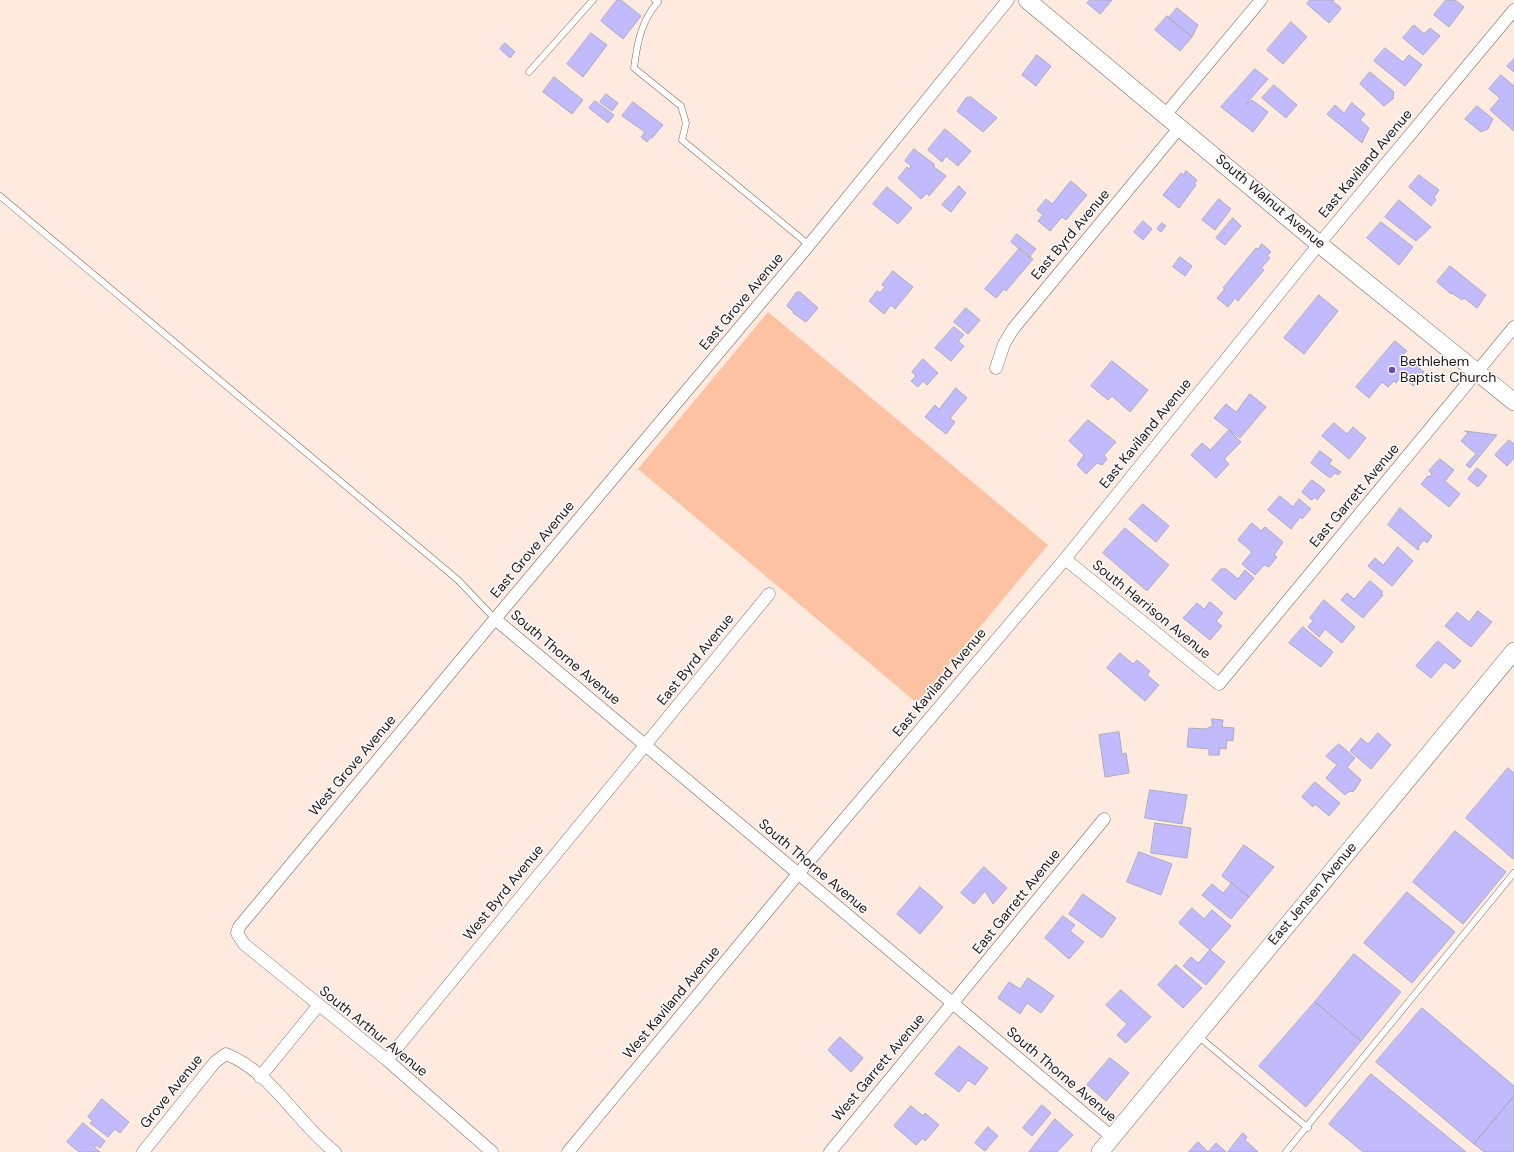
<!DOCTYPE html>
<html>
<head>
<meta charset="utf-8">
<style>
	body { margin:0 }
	canvas { display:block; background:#ffeadf }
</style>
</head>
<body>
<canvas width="1514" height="1152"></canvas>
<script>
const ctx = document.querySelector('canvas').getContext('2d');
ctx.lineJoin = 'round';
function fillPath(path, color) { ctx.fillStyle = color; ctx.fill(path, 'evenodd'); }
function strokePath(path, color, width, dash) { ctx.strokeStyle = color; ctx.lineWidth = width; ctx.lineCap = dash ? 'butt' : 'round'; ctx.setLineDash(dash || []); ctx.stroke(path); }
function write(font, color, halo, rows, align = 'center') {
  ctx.font = font + ' "DM Sans",sans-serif'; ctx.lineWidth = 3; ctx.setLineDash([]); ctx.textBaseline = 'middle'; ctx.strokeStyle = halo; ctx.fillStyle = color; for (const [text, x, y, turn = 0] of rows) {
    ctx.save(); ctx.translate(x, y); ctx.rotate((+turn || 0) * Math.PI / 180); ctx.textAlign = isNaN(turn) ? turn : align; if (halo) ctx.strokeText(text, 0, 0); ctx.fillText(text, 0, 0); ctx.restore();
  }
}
fillPath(new Path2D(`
	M768 312 1048 545 917 703 638 469Z`), '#fdc2a2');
const building = new Path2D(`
	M617 0H621L641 16 623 39 601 21Z
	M1090 0H1112L1100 14 1087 3Z
	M1310 0H1334L1333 2 1339 6 1341 9 1329 23 1307 4Z
	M1446 0H1455L1464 7 1449 27 1434 15Z
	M1177 8 1198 25 1192 37 1169 18Z
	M1167 16 1192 37 1180 51 1155 30Z
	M1291 22 1307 37 1283 64 1267 50Z
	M1414 25 1424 34 1430 28 1440 36 1423 55 1403 38Z
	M591 33 607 45 583 77 567 64Z
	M505 43 515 52 510 58 500 49Z
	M1385 48 1403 62 1409 55 1422 65 1405 86 1374 61Z
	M1037 55 1051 66 1036 86 1022 75Z
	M1514 59V72L1507 66Z
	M1255 69 1268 79 1245 105 1252 100 1268 112 1253 132 1221 107Z
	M1370 72 1394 92 1393 97 1394 98 1384 106 1360 84Z
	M1501 75 1514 86V131L1490 110 1500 98 1489 89Z
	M554 77 583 100 572 114 543 92Z
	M1274 85 1297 105 1286 118 1262 98Z
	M606 94 618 103 612 111 600 102Z
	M971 97 997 118 983 132 957 111 966 98Z
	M595 101 614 115 608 123 589 108Z
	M633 102 663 125 652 138 651 137 647 142 641 137 645 132 622 116Z
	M1352 103 1365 114 1360 120 1369 128 1362 143 1327 114 1335 105 1344 113Z
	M1477 106 1493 119 1488 129 1481 132 1465 119Z
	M945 129 971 151 958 166 946 156 942 162 928 150Z
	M914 149 934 164V167L946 176 929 196 927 193 921 199 898 178 907 167 909 169 911 166 905 161Z
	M1186 171 1197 180 1194 184 1196 185 1179 208 1163 195 1181 173 1184 175Z
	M1419 175 1439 190 1434 197 1436 200 1431 206 1409 187Z
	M1071 181 1087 195 1066 220 1062 217 1050 231 1038 221 1043 215 1037 210 1046 199 1052 204Z
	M959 186 966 193 951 212 942 205Z
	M887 187 912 208 898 224 873 204Z
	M1219 199 1231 209 1215 230 1202 220Z
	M1399 200 1431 227 1416 241 1385 217Z
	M1233 218 1241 226 1225 245 1216 238Z
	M1143 221 1152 229 1143 240 1134 232Z
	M1381 222 1413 247 1399 265 1367 238Z
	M1162 223 1166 226 1161 232 1157 229Z
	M1017 234 1036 249 1029 257 1011 242Z
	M1262 244 1271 252 1267 256 1270 258 1261 268 1264 270 1238 301 1235 298 1228 307 1217 298 1225 289 1223 288 1256 248 1258 249Z
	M1020 248 1033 259 1006 291 1004 289 996 298 985 289Z
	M1180 257 1192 266 1185 276 1173 267Z
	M1450 266 1486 295 1477 308 1464 298 1462 300 1452 293 1451 294 1437 282Z
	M893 271 913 287 895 309 891 305 884 314 869 301 877 291 880 293 885 287 882 285Z
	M797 292H800L818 308 806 322 793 313 794 312 787 306Z
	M1319 295 1338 311 1304 354 1284 338Z
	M966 308 980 320 968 334 954 322Z
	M954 327 964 335 958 341 964 346 951 361 935 348Z
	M1395 341 1407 351 1403 354 1424 372 1420 376 1424 379 1419 384 1416 382 1413 386 1400 374 1401 377 1396 383 1394 381 1388 387 1382 382 1369 398 1356 387Z
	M923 359 938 373 927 385 923 381 918 387 911 381 916 376 912 372Z
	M1112 361 1148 390 1130 412 1112 396 1108 400 1091 386Z
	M956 388 967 398 950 418 955 422 946 434 925 417 935 405 939 409Z
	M1250 394 1266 407 1240 438 1214 418 1226 404 1236 412Z
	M1088 420 1116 442 1104 455 1107 459 1102 465 1097 463 1086 474 1077 465 1084 455 1069 441Z
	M1334 423 1347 434 1353 427 1366 438 1349 459 1322 436Z
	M1229 430 1241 442 1224 459 1229 464 1216 478 1191 455 1202 443 1210 450Z
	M1465 431 1497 435 1470 468 1466 465 1476 454 1461 441 1468 433Z
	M1509 440 1514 444V458L1507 466 1495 455Z
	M1320 451 1332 460 1329 464 1341 472 1338 475 1335 473 1330 478 1311 463Z
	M1440 459 1454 470 1445 481 1460 494 1449 507 1421 484 1428 476 1429 477 1432 474 1429 471Z
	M1477 468 1487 476 1478 487 1468 479Z
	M1312 480 1325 490 1317 500 1316 497 1311 500 1302 492Z
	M1280 496 1293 507 1299 499 1311 509 1302 519 1300 517 1291 529 1268 510Z
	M1143 504 1169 526 1156 542 1129 519Z
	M1400 508 1432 536 1427 543 1424 540 1418 547 1419 549 1418 550 1388 525Z
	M1252 523 1261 531 1265 527 1283 542 1274 555 1277 557 1269 567 1264 565 1255 575 1242 564 1251 553V551L1238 540Z
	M1125 528 1169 565 1147 591 1103 553Z
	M1398 547 1413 561 1392 586 1368 566 1375 558 1383 565Z
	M1221 569H1226L1238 579 1245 570 1254 578 1235 600 1212 580Z
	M1370 581 1383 592 1381 594 1383 595 1363 618 1341 600 1347 593 1354 599Z
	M1324 600 1355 627 1342 643 1325 629 1319 637 1308 627 1313 621 1310 618Z
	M1210 602 1223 613 1216 621 1222 626 1210 640 1183 618 1197 603 1204 609Z
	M1478 611 1492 622 1471 647 1445 626 1457 612 1469 622Z
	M1303 627 1333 652 1321 667 1289 643Z
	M1438 641 1461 661 1454 669 1445 662 1431 678 1416 666Z
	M1120 653 1133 664 1137 660 1150 671 1147 675 1159 685 1145 701 1107 668Z
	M1212 719 1223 720 1222 727 1234 728 1233 741 1227 740 1226 749 1220 748 1219 755H1209V749L1187 747 1189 728 1206 729 1212 726Z
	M1119 732 1122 754 1126 753 1129 773 1105 777 1099 735Z
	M1378 733 1391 745 1371 769 1350 751 1361 738 1368 744Z
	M1339 744 1355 758 1347 767 1361 780 1354 791 1348 792 1345 795 1326 778 1337 765 1326 756Z
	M1508 768 1514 773 1513 859 1466 818Z
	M1315 782 1340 803 1329 816 1315 804 1313 807 1302 797Z
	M1150 790 1187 795 1182 824 1145 818Z
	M1155 823 1191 828 1187 858 1151 853Z
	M1455 831 1506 872 1463 924 1413 882Z
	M1244 845 1274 867 1249 897 1222 876Z
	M1139 852 1172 864 1161 895 1127 882Z
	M984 867 1007 888 993 904 985 891 974 904 961 893Z
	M1232 883 1249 897 1231 919 1202 895 1212 884 1223 893Z
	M920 887 943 907 920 934 897 914Z
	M1407 892 1455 932 1412 983 1364 943Z
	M1083 894 1116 918 1102 938 1069 914Z
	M1192 908 1204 919 1212 910 1231 926 1210 950 1179 923Z
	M1063 916 1075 925 1070 931 1084 942 1069 959 1045 938Z
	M1210 950 1225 962 1206 985 1183 966 1191 957 1198 963Z
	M1354 954 1401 992 1361 1041 1315 1002Z
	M1176 965 1202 988 1183 1008 1158 985Z
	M1028 978 1054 996 1041 1013 1027 1003 1020 1014 998 998 1009 982 1020 989Z
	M1121 990 1151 1017 1126 1043 1117 1035 1127 1024 1106 1005Z
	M1315 1002 1361 1041 1306 1107 1259 1066Z
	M1422 1008 1514 1086V1096L1474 1144 1376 1062Z
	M840 1037 863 1058 851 1072 828 1050Z
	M959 1046 988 1068 975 1085 968 1080 959 1092 935 1074Z
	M1110 1058 1129 1073 1106 1101 1087 1085Z
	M1371 1074 1466 1152H1363L1329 1124Z
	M1514 1096V1152H1484L1474 1144Z
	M102 1099 129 1122 120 1133 115 1129 108 1137 90 1123 93 1121 88 1117Z
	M1042 1105 1051 1113 1032 1136 1023 1128Z
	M911 1106 923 1116 925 1113 939 1125 925 1141 923 1138 916 1145 894 1126Z
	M1055 1119 1073 1135 1057 1152H1029Z
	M83 1123 105 1141 100 1148 96 1145 94 1147 100 1152H79L67 1142Z
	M988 1127 998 1136 985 1151 975 1143Z
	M1243 1133 1247 1137 1245 1140 1258 1152H1228Z
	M1198 1142 1208 1152 1216 1143 1226 1152H1189Z`);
fillPath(building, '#c1bafc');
strokePath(building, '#acabbe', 1);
const lane = new Path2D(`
	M655 0 658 2C641 21 637 44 634 68L681 106 686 123 682 140 809 245
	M529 72 593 0
	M0 196 458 580 495 619
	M1198 1036 1308 1128
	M1286 1152 1514 873`);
const street = new Path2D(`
	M1165 115 1261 0
	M996 368 1004 344 1013 329 1180 127
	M1065 559 1219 684 1514 327
	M495 619 1112 1137
	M387 1060 769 594
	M260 1077 318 1006
	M143 1152 215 1062 226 1054C272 1072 297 1123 335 1152
	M492 1152 387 1060 244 944 237 933 239 927 495 619 809 245 1008 0
	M568 1152 798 874 1065 559 1319 244 1514 10
	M830 1152 1104 819`);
const secondary = new Path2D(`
	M1027 0 1319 244 1514 402
	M1100 1152 1514 651`);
strokePath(lane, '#7d6b61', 7);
strokePath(street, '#7d6b61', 13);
strokePath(secondary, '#7d6b61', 18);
strokePath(lane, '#fff', 6);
strokePath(street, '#fff', 12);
strokePath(secondary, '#fff', 17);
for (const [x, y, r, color] of [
	[1392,370,4,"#664ac3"]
]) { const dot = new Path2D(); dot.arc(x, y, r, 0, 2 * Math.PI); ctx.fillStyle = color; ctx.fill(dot); strokePath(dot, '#fcfcfc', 1.5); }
write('14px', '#1e1714', '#fcfcfc', [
	["East Kaviland Avenue",1366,164,-50],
	["South Walnut Avenue",1270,202,40],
	["East Byrd Avenue",1071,235,-50],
	["East Grove Avenue",742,302,-50],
	["East Kaviland Avenue",1146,434,-51],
	["East Garrett Avenue",1355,496,-50],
	["East Grove Avenue",533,550,-50],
	["South Harrison Avenue",1151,610,39],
	["South Thorne Avenue",565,658,40],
	["East Byrd Avenue",696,660,-51],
	["East Kaviland Avenue",940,683,-50],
	["West Grove Avenue",353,766,-50],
	["South Thorne Avenue",813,867,40],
	["West Byrd Avenue",504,893,-51],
	["East Jensen Avenue",1313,894,-50],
	["East Garrett Avenue",1017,902,-51],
	["West Kaviland Avenue",672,1003,-50],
	["South Arthur Avenue",373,1032,39],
	["West Garrett Avenue",879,1068,-50],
	["South Thorne Avenue",1061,1075,40],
	["Grove Avenue",172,1092,-51]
]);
write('14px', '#1e1714', '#fcfcfc', [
	["Bethlehem",1400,362],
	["Baptist Church",1400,378]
], 'left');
</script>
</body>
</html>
